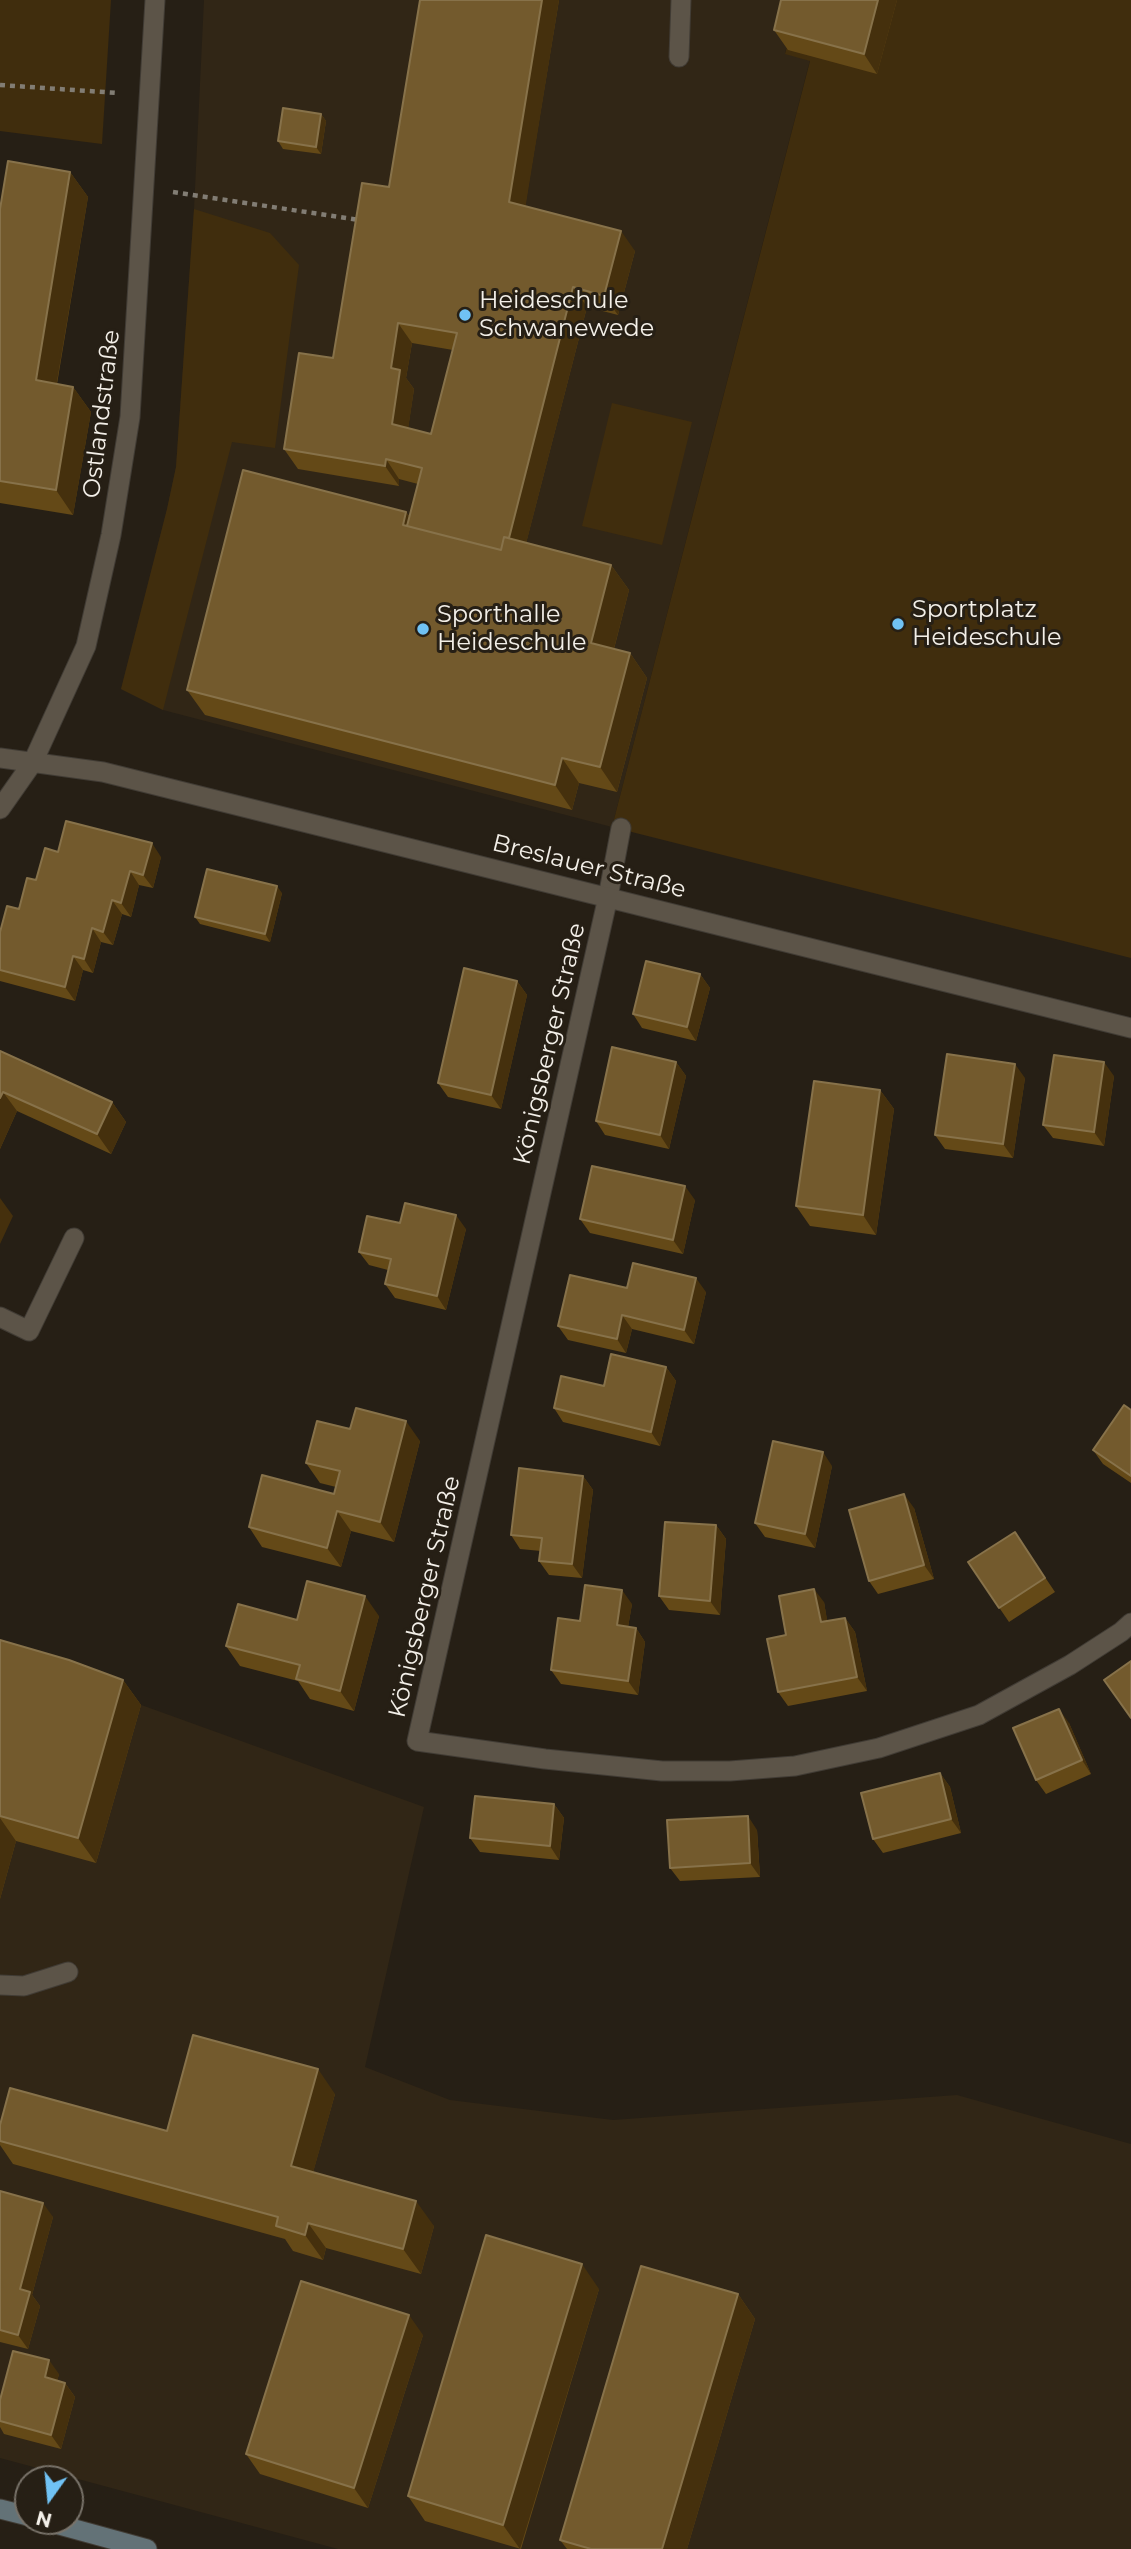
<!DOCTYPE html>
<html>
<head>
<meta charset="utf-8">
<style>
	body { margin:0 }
	#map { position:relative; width:1131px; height:2549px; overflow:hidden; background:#261f15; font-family:Montserrat,sans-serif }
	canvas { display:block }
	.north { position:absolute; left:14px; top:2465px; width:70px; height:70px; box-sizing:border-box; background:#261f15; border:2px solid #787269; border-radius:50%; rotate:195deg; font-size:19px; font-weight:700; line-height:28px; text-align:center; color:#f3efe8 }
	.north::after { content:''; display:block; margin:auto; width:24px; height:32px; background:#70c2f4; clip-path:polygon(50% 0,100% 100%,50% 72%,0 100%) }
</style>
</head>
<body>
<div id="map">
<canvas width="1131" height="2549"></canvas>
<div class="north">N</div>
</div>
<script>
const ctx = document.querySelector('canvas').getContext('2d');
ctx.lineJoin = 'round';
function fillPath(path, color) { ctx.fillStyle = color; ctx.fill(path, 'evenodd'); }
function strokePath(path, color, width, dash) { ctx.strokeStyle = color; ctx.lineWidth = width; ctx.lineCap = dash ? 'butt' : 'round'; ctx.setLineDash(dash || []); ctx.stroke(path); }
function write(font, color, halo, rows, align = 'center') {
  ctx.font = font + ' Montserrat,sans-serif'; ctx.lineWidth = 6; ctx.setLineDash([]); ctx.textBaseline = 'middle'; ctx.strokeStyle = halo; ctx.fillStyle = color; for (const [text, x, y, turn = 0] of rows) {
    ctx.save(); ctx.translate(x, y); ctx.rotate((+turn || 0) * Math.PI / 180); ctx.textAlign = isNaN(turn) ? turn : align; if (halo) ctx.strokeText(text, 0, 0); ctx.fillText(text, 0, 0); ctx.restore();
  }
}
fillPath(new Path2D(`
	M204 0H799L785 53 810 60 612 827 163 710 121 689 167 509 176 467 194 209Z
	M0 1656 86 1685 424 1807 365 2067 450 2100 613 2120 957 2095 1131 2144V2549H338L0 2458Z`), '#312616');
fillPath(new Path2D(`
	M0 0H111L102 144 0 131Z
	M799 0H1131V958L612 827 810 61 785 54Z
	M194 209 270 233 299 265 275 448 232 442 163 710 121 689 167 509 176 467Z
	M612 403 692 422 662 545 582 526Z`), '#402d0d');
const service = new Path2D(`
	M679 57 681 0
	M608 897 621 828
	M0 1317 29 1331 74 1238`);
const minor = new Path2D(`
	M0 758 103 772 1131 1028
	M0 809 33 762 86 646 111 535 130 417 155 0
	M608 897 417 1741 545 1759 662 1771H730L795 1766 879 1748 979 1715 1070 1665 1121 1632 1131 1623
	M0 1985 24 1986 68 1972`);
const secondary = new Path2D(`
	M0 2509 28 2516
	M45 2521 147 2549`);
strokePath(service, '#413c35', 21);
strokePath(minor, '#413c35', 21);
strokePath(secondary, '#413c35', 21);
strokePath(new Path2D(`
	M0 85 118 93
	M173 192 359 220`), '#827d74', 4.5, [5, 5]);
strokePath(service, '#5c5448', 19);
strokePath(minor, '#5c5448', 19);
strokePath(secondary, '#637277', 19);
fillPath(new Path2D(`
	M420 0H559L525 206 635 251 618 315 587 307 526 543 611 565 629 590 614 649 630 653 647 678 617 792 579 783 572 810 205 715 187 690 406 512 410 517 418 484 399 479V486L298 469 284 449 333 358 389 187ZM412 343 453 350 431 434 408 428 414 389 406 378Z
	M781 0H897L877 74 788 50 774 30Z
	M321 114 326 121 321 154 283 149 278 141Z
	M70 172 88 197 57 384 73 387 91 412 73 515 0 503V209Z
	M58 852 161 857 153 888 139 885 131 917 122 914 113 945 101 942 93 973 83 970 75 1001 0 981V932L19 909 36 880Z
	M282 893 270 942 200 924 195 917Z
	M700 974 710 988 696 1041 642 1028 633 1014Z
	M517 981 527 995 501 1109 448 1097 438 1083Z
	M0 1051 112 1102 126 1122 111 1154 17 1111 0 1149Z
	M676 1062 686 1076 669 1149 605 1135 596 1121Z
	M1114 1076 1104 1146 1053 1138 1043 1125Z
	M1025 1078 1013 1158 945 1149 935 1135Z
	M880 1090 894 1109 876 1235 810 1226 796 1206Z
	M695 1200 683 1254 590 1233 580 1219Z
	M400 1223 466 1229 446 1310 395 1298 385 1284 388 1270 369 1265 359 1252Z
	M627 1288 706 1292 694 1344 632 1329 626 1353 568 1340 558 1326Z
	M666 1367 676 1381 660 1446 563 1422 554 1408 604 1386Z
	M1131 1410V1483L1103 1464 1093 1450Z
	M350 1429 420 1441 394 1542 351 1531 341 1567 262 1547 249 1527 334 1494 336 1487 320 1483 306 1463Z
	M832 1466 815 1548 765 1537 755 1523Z
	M583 1476 593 1490 582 1578 549 1575 539 1561 541 1551 520 1549 511 1535Z
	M914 1508 934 1579 878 1594 869 1581Z
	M716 1525 726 1539 720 1615 669 1610 659 1596Z
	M1024 1546 1055 1592 1009 1622 968 1562Z
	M824 1602 827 1621 845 1618 855 1632 867 1691 788 1706 778 1692 786 1635Z
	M632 1604 628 1627 636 1628 645 1642 638 1695 561 1684 551 1670Z
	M379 1616 354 1711 310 1699 298 1681 240 1666 226 1646 297 1620Z
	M0 1640 123 1680 141 1705 96 1863 16 1841 0 1899Z
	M1069 1723 1091 1774 1046 1794 1036 1780Z
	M940 1773 950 1787 961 1833 883 1853 873 1839Z
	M554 1804 564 1818 559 1860 480 1852 470 1838Z
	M757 1830 760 1877 680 1881 670 1868Z
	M335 2094 313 2172 434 2226 421 2274 326 2248 323 2260 293 2251 285 2239 13 2164 0 2145V2125L167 2131Z
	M0 2191 53 2217 32 2295 40 2306 28 2349 0 2342Z
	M599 2289 521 2549 425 2521 408 2496Z
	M738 2294 755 2319 687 2549H567L560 2540Z
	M423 2335 368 2508 260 2474 246 2454Z
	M59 2374 57 2381 65 2383 75 2397 61 2449 4 2434 0 2427V2400Z`), '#644917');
fillPath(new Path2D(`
	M542 0H559L523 222 509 202Z
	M878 0H897L877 74 864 54Z
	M321 114 326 121 321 154 316 147Z
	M70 172 88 197 53 405 36 380Z
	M621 231 635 251 618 315 604 296Z
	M573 287 587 307 518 575 504 555Z
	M398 323 412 343 406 378 414 389 406 444 392 424 391 368Z
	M73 387 91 412 73 515 56 490Z
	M386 459 399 479V486L385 466Z
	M406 512 421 534 403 525Z
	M611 565 629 590 609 668 591 643Z
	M630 653 647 678 617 792 600 767Z
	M562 758 579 783 572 810 555 785Z
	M152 843 161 857 153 888 143 875Z
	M130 871 139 885 131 917 121 903Z
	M277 886 282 893 270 942 265 934Z
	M112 900 122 914 113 945 103 932Z
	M92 928 101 942 93 973 84 959Z
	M73 956 83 970 75 1001 65 987Z
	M700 974 710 988 696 1041 687 1027Z
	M517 981 527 995 501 1109 491 1095Z
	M676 1062 686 1076 669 1149 660 1135Z
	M1104 1062 1114 1076 1104 1146 1094 1132Z
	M1015 1064 1025 1078 1013 1158 1003 1144Z
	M880 1090 894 1109 876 1235 863 1215Z
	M3 1092 17 1111 0 1149V1098Z
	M112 1102 126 1122 111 1154 97 1134Z
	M685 1186 695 1200 683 1254 673 1240Z
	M0 1198 13 1216 0 1244Z
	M456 1215 466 1229 446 1310 437 1296Z
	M696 1278 706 1292 694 1344 684 1330Z
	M622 1315 632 1329 626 1353 617 1339Z
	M666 1367 676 1381 660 1446 651 1432Z
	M406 1421 420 1441 394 1542 380 1522Z
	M823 1452 832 1466 815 1548 805 1534Z
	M583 1476 593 1490 582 1578 572 1564Z
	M904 1494 914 1508 934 1579 924 1565Z
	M337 1511 351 1531 341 1567 327 1548Z
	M716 1525 726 1539 720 1615 710 1601Z
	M814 1589 824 1602 830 1636 821 1622Z
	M622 1590 632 1604 626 1639 617 1625Z
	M365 1596 379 1616 354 1711 340 1691Z
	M845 1618 855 1632 867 1691 857 1677Z
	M636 1628 645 1642 638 1695 628 1681Z
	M123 1680 141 1705 96 1863 78 1838Z
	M1059 1709 1069 1723 1091 1774 1082 1760Z
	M940 1773 950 1787 961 1833 951 1819Z
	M554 1804 564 1818 559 1860 550 1846Z
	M748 1816 757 1830 760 1877 750 1863Z
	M0 1818 16 1841 0 1899Z
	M318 2069 335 2094 308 2191 291 2166Z
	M416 2201 434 2226 421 2274 403 2249Z
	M43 2203 53 2217 32 2295 40 2306 28 2349 18 2335 20 2289Z
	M308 2223 326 2248 323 2260 305 2235Z
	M582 2264 599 2289 520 2549 503 2525Z
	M738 2294 755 2319 687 2549H662Z
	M409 2315 423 2335 368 2508 354 2488Z
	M49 2360 59 2374 55 2391 45 2377Z
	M65 2383 75 2397 61 2449 51 2435Z`), '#45300d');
const building = new Path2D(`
	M420 0H542L509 202 621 231 604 296 573 287 509 538 504 537 501 550 407 526 422 468 386 459 385 466 284 449 299 353 333 358 362 183 389 187ZM398 323 457 333 431 434 392 424 400 370 391 368Z
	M781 0H878L864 54 774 30Z
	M283 108 321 114 316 147 278 141Z
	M8 161 70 172 36 380 73 387 56 490 0 481V209Z
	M243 470 406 512 403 525 501 550 504 537 611 565 591 643 630 653 600 767 562 758 555 785 187 690Z
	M66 821 152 843 143 875 130 871 121 903 112 900 103 932 92 928 84 959 73 956 65 987 0 970V932L7 906 19 909 27 878 36 880 45 848 58 852Z
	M207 869 277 886 265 934 195 917Z
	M646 961 700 974 687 1027 633 1014Z
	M464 968 517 981 491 1095 438 1083Z
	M612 1047 676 1062 660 1135 596 1121Z
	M0 1051 112 1102 97 1134 3 1092 0 1098Z
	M947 1054 1015 1064 1003 1144 935 1135Z
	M1054 1055 1104 1062 1094 1132 1043 1125Z
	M814 1081 880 1090 863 1215 796 1206Z
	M592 1166 685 1186 673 1240 580 1219Z
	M405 1203 456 1215 437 1296 385 1284 391 1259 359 1252 367 1216 400 1223Z
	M633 1263 696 1278 684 1330 622 1315 617 1339 558 1326 570 1275 627 1288Z
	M611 1354 666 1367 651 1432 554 1408 561 1376 604 1386Z
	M1124 1405 1131 1410V1476L1093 1450Z
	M356 1408 406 1421 380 1522 337 1511 327 1548 249 1527 262 1475 334 1494 340 1471 306 1463 317 1421 350 1429Z
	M773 1441 823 1452 805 1534 755 1523Z
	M519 1468 583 1476 572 1564 539 1561 542 1538 511 1535Z
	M904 1494 924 1565 869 1581 849 1510Z
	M665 1522 716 1525 710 1601 659 1596Z
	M1015 1532 1045 1578 999 1608 968 1562Z
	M307 1581 365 1596 340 1691 296 1679 300 1665 226 1646 238 1604 297 1620Z
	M585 1585 622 1590 617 1625 636 1628 628 1681 551 1670 558 1618 580 1621Z
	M814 1589 821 1622 845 1618 857 1677 778 1692 767 1639 786 1635 779 1596Z
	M0 1640 69 1660 123 1680 78 1838 0 1816Z
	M1131 1661V1718L1104 1680Z
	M1059 1709 1082 1760 1036 1780 1013 1728Z
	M940 1773 951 1819 873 1839 861 1793Z
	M475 1796 554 1804 550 1846 470 1838Z
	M748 1816 750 1863 670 1868 667 1820Z
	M193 2035 318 2069 291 2166 416 2201 403 2249 308 2223 305 2235 276 2226 278 2217 0 2141V2125L10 2088 167 2131Z
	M0 2191 43 2203 20 2289 30 2292 18 2335 0 2330Z
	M486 2235 582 2264 503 2525 408 2496Z
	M641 2266 738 2294 662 2549H591L560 2540Z
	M301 2281 409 2315 354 2488 246 2454Z
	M13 2351 49 2360 45 2377 65 2383 51 2435 0 2421V2400Z`);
fillPath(building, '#735a2d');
strokePath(building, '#87724a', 2);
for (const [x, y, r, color] of [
	[465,315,7,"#70c2f4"],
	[898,624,7,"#70c2f4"],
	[423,629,7,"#70c2f4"]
]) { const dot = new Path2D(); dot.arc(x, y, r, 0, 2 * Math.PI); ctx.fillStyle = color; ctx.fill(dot); strokePath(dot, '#261f15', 2.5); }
write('24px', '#f3efe8', '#261f15', [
	["Heideschule",479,301],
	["Schwanewede",479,329],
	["Sportplatz",912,610],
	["Heideschule",912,638],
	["Sporthalle",437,615],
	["Heideschule",437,643]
], 'left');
write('24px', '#f3efe8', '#261f15', [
	["Ostlandstraße",102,414,-83],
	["Breslauer Straße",589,867,14],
	["Königsberger Straße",550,1044,-77],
	["Königsberger Straße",425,1597,-77]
]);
</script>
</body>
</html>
